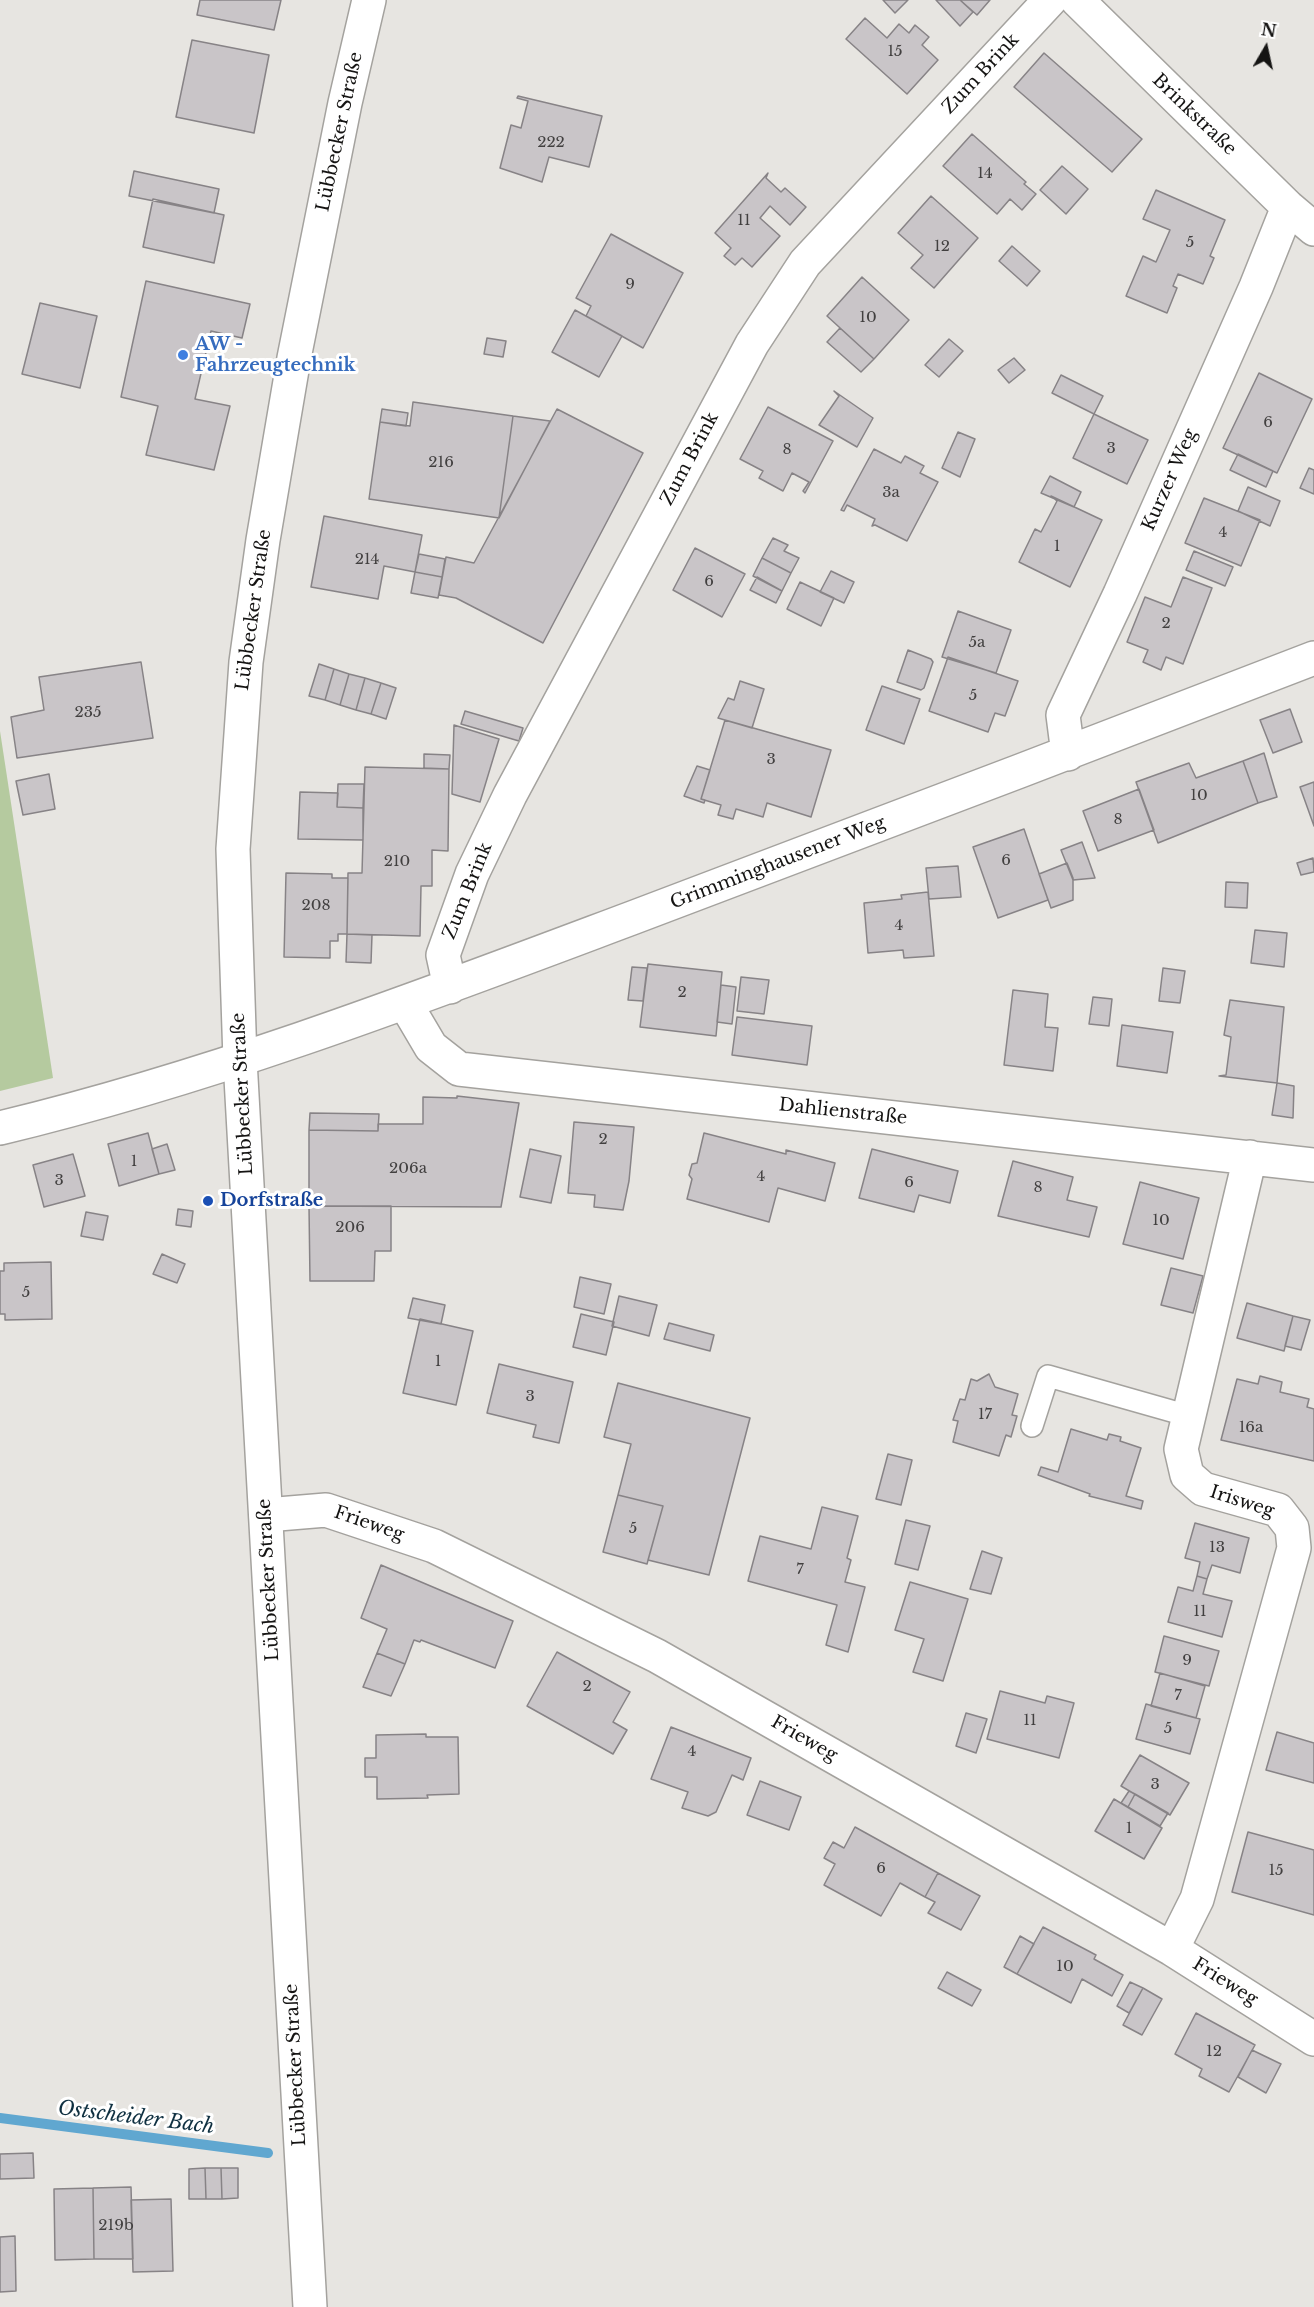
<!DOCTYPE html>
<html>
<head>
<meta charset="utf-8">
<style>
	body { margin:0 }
	#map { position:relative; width:1314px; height:2307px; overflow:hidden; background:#e7e5e1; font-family:"Libre Baskerville",serif }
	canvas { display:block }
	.north { position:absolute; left:1236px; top:18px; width:60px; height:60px; -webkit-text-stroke:4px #fff; paint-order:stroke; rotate:9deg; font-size:16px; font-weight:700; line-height:24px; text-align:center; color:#151413 }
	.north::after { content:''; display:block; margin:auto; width:21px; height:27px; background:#151413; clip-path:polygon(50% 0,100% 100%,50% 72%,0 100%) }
</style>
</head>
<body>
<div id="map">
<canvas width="1314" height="2307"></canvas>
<div class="north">N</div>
</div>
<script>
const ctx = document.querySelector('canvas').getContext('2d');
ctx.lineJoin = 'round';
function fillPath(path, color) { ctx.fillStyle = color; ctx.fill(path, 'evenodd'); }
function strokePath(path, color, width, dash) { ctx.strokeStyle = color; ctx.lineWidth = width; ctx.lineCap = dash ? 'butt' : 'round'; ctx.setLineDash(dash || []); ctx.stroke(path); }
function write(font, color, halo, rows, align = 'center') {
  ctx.font = font + ' "Libre Baskerville",serif'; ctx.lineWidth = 6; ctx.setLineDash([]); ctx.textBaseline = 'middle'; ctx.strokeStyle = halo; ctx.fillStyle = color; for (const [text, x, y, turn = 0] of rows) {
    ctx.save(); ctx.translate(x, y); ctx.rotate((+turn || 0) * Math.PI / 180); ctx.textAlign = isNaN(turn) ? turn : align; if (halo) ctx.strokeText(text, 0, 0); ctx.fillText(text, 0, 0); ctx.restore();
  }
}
fillPath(new Path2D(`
	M0 731 53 1078 0 1091Z`), '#b5ca9f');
strokePath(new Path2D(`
	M0 2118 268 2153`), '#60a7d0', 10);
const building = new Path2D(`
	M200 0H281L274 30 197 15Z
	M883 0H908L895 13Z
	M936 0H960L973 12 960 26Z
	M960 0H990L977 15Z
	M865 18 887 38 899 24 909 33 915 25 929 37 922 45 938 60 907 94 846 39Z
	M192 40 269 55 254 133 176 117Z
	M1044 53 1142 139 1112 172 1014 87Z
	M518 96 602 116 589 167 549 157 542 182 500 168 511 125 521 128 528 101 517 98Z
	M972 134 1026 182 1024 184 1036 194 1022 210 1010 199 997 214 943 166Z
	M1062 166 1088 189 1066 214 1040 190Z
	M134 171 219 189 214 213 129 196Z
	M768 173 766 178 781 192 785 188 806 207 790 225 770 206 760 218 780 236 752 267 742 258 735 265 724 256 731 248 715 233Z
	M1156 190 1225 220 1210 256 1214 258 1203 284 1178 274 1173 286 1177 288 1167 313 1126 296 1143 256 1156 262 1170 230 1143 219Z
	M931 196 978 238 934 288 911 268 923 255 898 233Z
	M153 199 224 215 214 263 143 247Z
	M611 234 683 273 643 348 586 316 591 306 576 298Z
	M1012 246 1040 271 1027 286 999 261Z
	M862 277 909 320 874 359 827 316Z
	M146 281 250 304 242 338 211 331 195 399 230 406 214 470 146 455 158 406 121 397Z
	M40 303 97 316 80 388 22 374Z
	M575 310 622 336 599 377 552 352Z
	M840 328 874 359 861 372 827 342Z
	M487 338 506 341 503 357 484 354Z
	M949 339 963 351 939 377 925 365Z
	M1014 358 1025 370 1009 383 998 370Z
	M1259 373 1312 399 1277 473 1223 448Z
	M1061 375 1103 396 1094 414 1052 393Z
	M834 391 873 418 857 447 819 425 839 396Z
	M413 402 513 416 499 518 369 499 380 422 410 426Z
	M768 407 833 441 805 493 803 491 809 482 792 473 783 491 759 478 763 471 740 459Z
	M382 409 408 413 406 426 380 422Z
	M557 409 643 453 543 643 456 598 439 595 446 557 474 563Z
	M1094 414 1148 440 1127 484 1073 458Z
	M513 416 550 421 499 518Z
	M958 432 975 439 960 477 942 468Z
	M874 449 901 463 905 456 924 466 920 473 938 482 907 541 875 525 872 526 875 519 847 505 844 511 841 510Z
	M1238 454 1273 471 1266 487 1230 470Z
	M1309 468 1314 470V494L1300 488Z
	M1050 476 1081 492 1074 507 1041 493Z
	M1248 487 1280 501 1270 526 1238 511Z
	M1051 496 1102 520 1070 587 1019 562 1035 529 1041 532 1057 501Z
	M1204 498 1260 520 1241 566 1185 543Z
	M324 516 422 535 415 572 384 566 378 599 311 587Z
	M773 538 788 545 784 551 799 558 791 573 762 558Z
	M695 548 745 574 722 617 673 590Z
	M1194 551 1233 567 1225 586 1186 570Z
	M419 554 445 559 442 577 415 572Z
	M762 558 791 573 782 591 753 576Z
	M831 571 854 582 844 603 820 592Z
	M415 572 442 577 438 598 411 593Z
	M757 577 782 591 776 603 750 590Z
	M1183 577 1212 588 1183 664 1166 657 1161 670 1143 662 1148 650 1127 642 1145 597 1171 607Z
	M800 582 834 598 821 626 787 609Z
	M958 611 1011 630 996 673 942 657Z
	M908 650 931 659 933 662 924 688 921 690 897 682Z
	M948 657 1018 681 1005 716 995 713 988 732 929 711Z
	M141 662 153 738 17 758 11 717 44 710 39 677Z
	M319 664 334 669 325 700 309 696Z
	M334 669 349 674 340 705 325 700Z
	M349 674 365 678 356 710 340 705Z
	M365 678 381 683 371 714 356 710Z
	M740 681 764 689 752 728 718 718 728 698 734 700Z
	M381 683 396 688 386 719 371 714Z
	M882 686 920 699 904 744 866 730Z
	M1290 709 1302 742 1273 753 1260 720Z
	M465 711 523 728 519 741 461 724Z
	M725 720 831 750 811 817 767 803 763 817 736 809 733 819 718 815 721 805 701 799Z
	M454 725 499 739 480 802 452 794Z
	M1264 753 1277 797 1258 803 1243 761Z
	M424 754 450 755 449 769 424 768Z
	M1243 761 1258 803 1158 843 1136 782 1189 763 1196 778Z
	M697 766 710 770 701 799 705 800 704 803 684 796Z
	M365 767 449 769 448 851 432 850V886H421L420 936 347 934 348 873H362Z
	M49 774 55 809 23 815 16 781Z
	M1314 782V826L1300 787Z
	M338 784H364L363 808 337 807Z
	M1139 789 1154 830 1098 851 1083 811Z
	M300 792 338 793 337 807 363 808V840L298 839Z
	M1024 829 1048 900 998 918 973 847Z
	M1082 842 1095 878 1073 880 1061 850Z
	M1313 858 1314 872 1301 875 1297 863Z
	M1067 863 1073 878V900L1051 908 1039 874Z
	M958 866 961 897 929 899 926 868Z
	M286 873 332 874V878H348L347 934H338V941H330V958L284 957Z
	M1226 882 1248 883 1247 908 1225 907Z
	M928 892 934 956 904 958 903 950 868 953 864 903 902 899 901 895Z
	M1255 930 1287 933 1284 967 1251 963Z
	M347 934 372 935 371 963 346 962Z
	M648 964 722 972 716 1036 640 1027Z
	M632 967 647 968 643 1001 628 1000Z
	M1163 968 1185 971 1180 1003 1159 1001Z
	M741 977 769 980 764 1014 737 1011Z
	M721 985 736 987 732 1024 717 1022Z
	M1013 990 1048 994 1045 1027 1058 1028 1053 1071 1004 1065Z
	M1093 997 1112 999 1109 1026 1089 1024Z
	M1230 1000 1284 1007 1277 1083 1219 1076 1226 1075 1231 1037 1224 1035Z
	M737 1017 812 1026 807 1065 732 1055Z
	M1122 1025 1173 1032 1167 1073 1117 1066Z
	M1277 1083 1294 1086 1293 1118 1272 1115Z
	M457 1096 519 1103 501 1207 309 1206V1130L378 1131V1124H423V1097L457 1098Z
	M310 1113 379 1114 378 1131 309 1130Z
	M574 1122 634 1127 629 1181 623 1210 594 1207 595 1195 568 1193Z
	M148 1133 159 1174 119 1186 108 1144Z
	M704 1133 786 1154V1150L835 1163 825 1201 778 1188 769 1222 687 1199 692 1179 689 1175 692 1164 697 1163Z
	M167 1144 175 1170 159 1174 152 1149Z
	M530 1149 561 1156 551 1203 520 1197Z
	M872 1149 958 1171 950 1203 919 1195 914 1212 859 1198Z
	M73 1154 85 1196 44 1207 33 1165Z
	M1013 1161 1073 1177 1067 1200 1097 1207 1089 1237 998 1216Z
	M1140 1182 1199 1198 1183 1259 1123 1244Z
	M309 1206H391V1251H375L374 1281H310Z
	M178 1209 193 1211 191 1227 176 1225Z
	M86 1212 108 1216 103 1240 81 1236Z
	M162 1254 185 1264 177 1283 153 1274Z
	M51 1262 52 1319 5 1320V1314H0V1271H4V1263Z
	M1171 1268 1203 1276 1193 1313 1161 1305Z
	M580 1277 611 1284 604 1314 574 1307Z
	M619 1296 657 1305 649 1336 612 1326Z
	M413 1298 445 1305 441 1324 408 1318Z
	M1247 1303 1293 1316 1284 1351 1237 1338Z
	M581 1314 614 1322 606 1355 573 1347Z
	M1293 1316 1310 1320 1301 1350 1285 1346Z
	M420 1319 473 1331 456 1405 403 1393Z
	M669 1323 714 1335 710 1351 664 1339Z
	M499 1364 573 1382 559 1443 533 1437 536 1425 487 1413Z
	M989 1374 995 1387 1018 1394 1012 1415 1017 1416 1011 1437 1006 1435 999 1456 953 1442 958 1421 953 1420 960 1399 965 1400 971 1379 977 1381Z
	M1260 1376 1282 1382 1280 1392 1309 1399 1307 1407 1314 1409V1461L1221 1440 1237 1379 1258 1384Z
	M618 1383 750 1418 709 1575 648 1560 663 1506 618 1495 631 1444 604 1437Z
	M1071 1429 1107 1440 1109 1434 1121 1437 1120 1441 1141 1448 1126 1496 1143 1501 1141 1509 1089 1496 1090 1494 1038 1475 1041 1467 1058 1472Z
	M888 1454 912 1460 901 1505 876 1499Z
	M618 1495 663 1506 647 1564 603 1552Z
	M822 1507 858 1516 847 1558 851 1560 845 1582 865 1587 848 1652 826 1645 837 1605 748 1581 760 1536 811 1549Z
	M906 1520 930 1526 918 1570 895 1564Z
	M1195 1523 1249 1538 1240 1573 1212 1565 1207 1579 1197 1576 1200 1562 1185 1558Z
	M982 1551 1002 1558 991 1594 970 1589Z
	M381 1565 513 1621 495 1668 421 1640 420 1642 414 1640 405 1664 377 1653 387 1629 361 1618Z
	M1197 1576 1207 1579 1203 1594 1232 1601 1222 1637 1168 1622 1178 1587 1193 1591Z
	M910 1582 968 1599 943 1681 913 1672 924 1639 895 1630Z
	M1164 1636 1219 1651 1209 1686 1155 1672Z
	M557 1652 630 1692 613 1722 627 1730 613 1754 527 1706Z
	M377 1653 405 1664 391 1696 363 1687Z
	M1160 1673 1205 1686 1196 1718 1151 1706Z
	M1000 1691 1045 1703 1047 1696 1074 1703 1059 1758 987 1739Z
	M1146 1704 1200 1719 1190 1754 1136 1739Z
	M966 1713 987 1719 976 1753 956 1746Z
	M671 1727 751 1758 743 1780 732 1775 716 1812 708 1816 682 1808 688 1792 651 1779Z
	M1277 1732 1314 1743V1783L1266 1770Z
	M426 1734V1737H458L459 1794 427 1795 428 1798 377 1799V1777H365V1758H376V1735Z
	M1140 1755 1189 1783 1170 1815 1121 1786Z
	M760 1781 801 1797 789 1830 747 1815Z
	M1129 1791 1135 1794 1128 1807 1121 1803Z
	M1135 1794 1168 1813 1160 1826 1128 1807Z
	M1114 1799 1162 1828 1144 1859 1095 1831Z
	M855 1827 938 1873 925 1897 900 1883 881 1916 824 1885 835 1864 824 1858 833 1842 844 1848Z
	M1248 1832 1314 1850V1915L1232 1892Z
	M938 1873 980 1896 961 1930 928 1913 935 1902 925 1897Z
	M1043 1927 1096 1955 1094 1959 1123 1975 1112 1996 1082 1979 1071 2003 1017 1974Z
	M1020 1936 1034 1944 1017 1974 1004 1967Z
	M947 1972 981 1990 972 2006 938 1988Z
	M1130 1982 1143 1988 1129 2013 1117 2006Z
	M1143 1988 1162 1999 1142 2035 1123 2025Z
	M1196 2013 1255 2045 1229 2092 1199 2076 1202 2069 1175 2054Z
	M1252 2050 1281 2064 1266 2093 1238 2077Z
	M33 2153 34 2178 0 2179V2154Z
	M205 2168H221L222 2199H206Z
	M205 2168 206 2199H189V2169Z
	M221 2168H238V2198L222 2199Z
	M131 2187 133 2259H94L93 2188Z
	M93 2188 94 2259 55 2260 54 2189Z
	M171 2199 173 2271 133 2272 131 2200Z
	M15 2236 16 2291 0 2292V2237Z`);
fillPath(building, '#c9c5c8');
strokePath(building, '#878386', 1.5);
const lane = new Path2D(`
	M1032 1426 1048 1376 1189 1416`);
const street = new Path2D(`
	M1077 0 1288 207 1314 229
	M1068 754 1063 715 1120 594 1256 287 1288 207
	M450 987 443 955 472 874 510 795 752 344 805 263 1050 0
	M405 1003 431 1047 459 1069 1314 1165
	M0 1128C216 1076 424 996 632 918 860 832 1087 746 1314 658
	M266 1515 326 1510 434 1546 657 1656 1172 1949 1314 2039
	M1172 1949 1197 1899 1294 1548 1292 1528 1278 1510 1203 1489 1187 1475 1181 1449 1250 1157`);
const secondary = new Path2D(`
	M310 2307 240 1060 233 849 246 662 263 540 294 358 345 103 369 0`);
strokePath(lane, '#a4a29e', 24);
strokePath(street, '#a4a29e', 36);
strokePath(secondary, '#a4a29e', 36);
strokePath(lane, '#fff', 21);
strokePath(street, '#fff', 33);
strokePath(secondary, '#fff', 33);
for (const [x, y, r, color] of [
	[183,355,6,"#3f7fe0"],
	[208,1201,6,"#1a4fb4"]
]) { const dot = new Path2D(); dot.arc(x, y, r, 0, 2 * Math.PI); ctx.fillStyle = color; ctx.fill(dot); strokePath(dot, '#fff', 2); }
write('15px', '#424040', null, [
	["15",895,52],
	["222",551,143],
	["14",985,174],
	["11",744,221],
	["5",1190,243],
	["12",942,247],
	["9",630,285],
	["10",868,318],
	["6",1268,423],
	["3",1111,449],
	["8",787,450],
	["216",441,463],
	["3a",891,493],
	["4",1223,533],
	["1",1057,547],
	["214",367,560],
	["6",709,582],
	["2",1166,624],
	["5a",977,643],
	["5",973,696],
	["235",88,713],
	["3",771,760],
	["10",1199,796],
	["8",1118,820],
	["6",1006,861],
	["210",397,862],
	["208",316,906],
	["4",899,926],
	["2",682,993],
	["2",603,1140],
	["1",134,1162],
	["206a",408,1169],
	["4",761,1177],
	["3",59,1181],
	["6",909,1183],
	["8",1038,1188],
	["10",1161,1221],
	["206",350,1228],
	["5",26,1293],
	["1",438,1362],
	["3",530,1397],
	["17",985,1415],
	["16a",1251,1428],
	["5",633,1529],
	["13",1217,1548],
	["7",800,1570],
	["11",1200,1612],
	["9",1187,1661],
	["2",587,1687],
	["7",1178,1696],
	["11",1030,1721],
	["5",1168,1729],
	["4",692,1752],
	["3",1155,1785],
	["1",1129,1829],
	["6",881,1869],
	["15",1276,1871],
	["10",1065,1967],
	["12",1214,2052],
	["219b",116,2226]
]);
write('18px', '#151413', '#fff', [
	["Zum Brink",981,74,-47],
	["Brinkstraße",1194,115,44],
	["Lübbecker Straße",340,132,-78],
	["Zum Brink",690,459,-62],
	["Kurzer Weg",1170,480,-66],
	["Lübbecker Straße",254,610,-82],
	["Grimminghausener Weg",778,863,-21],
	["Zum Brink",468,891,-68],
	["Lübbecker Straße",243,1094,-93],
	["Dahlienstraße",843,1112,6],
	["Irisweg",1242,1502,18],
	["Frieweg",369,1524,19],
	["Lübbecker Straße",269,1580,-93],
	["Frieweg",804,1739,30],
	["Frieweg",1225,1982,32],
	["Lübbecker Straße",296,2065,-93]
]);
write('bold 18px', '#366cbe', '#fff', [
	["AW -",195,345],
	["Fahrzeugtechnik",195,366]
], 'left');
write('bold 18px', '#164399', '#fff', [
	["Dorfstraße",220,1201]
], 'left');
write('italic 20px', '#0f3041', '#fff', [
	["Ostscheider Bach",136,2118,7]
]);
</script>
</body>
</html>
